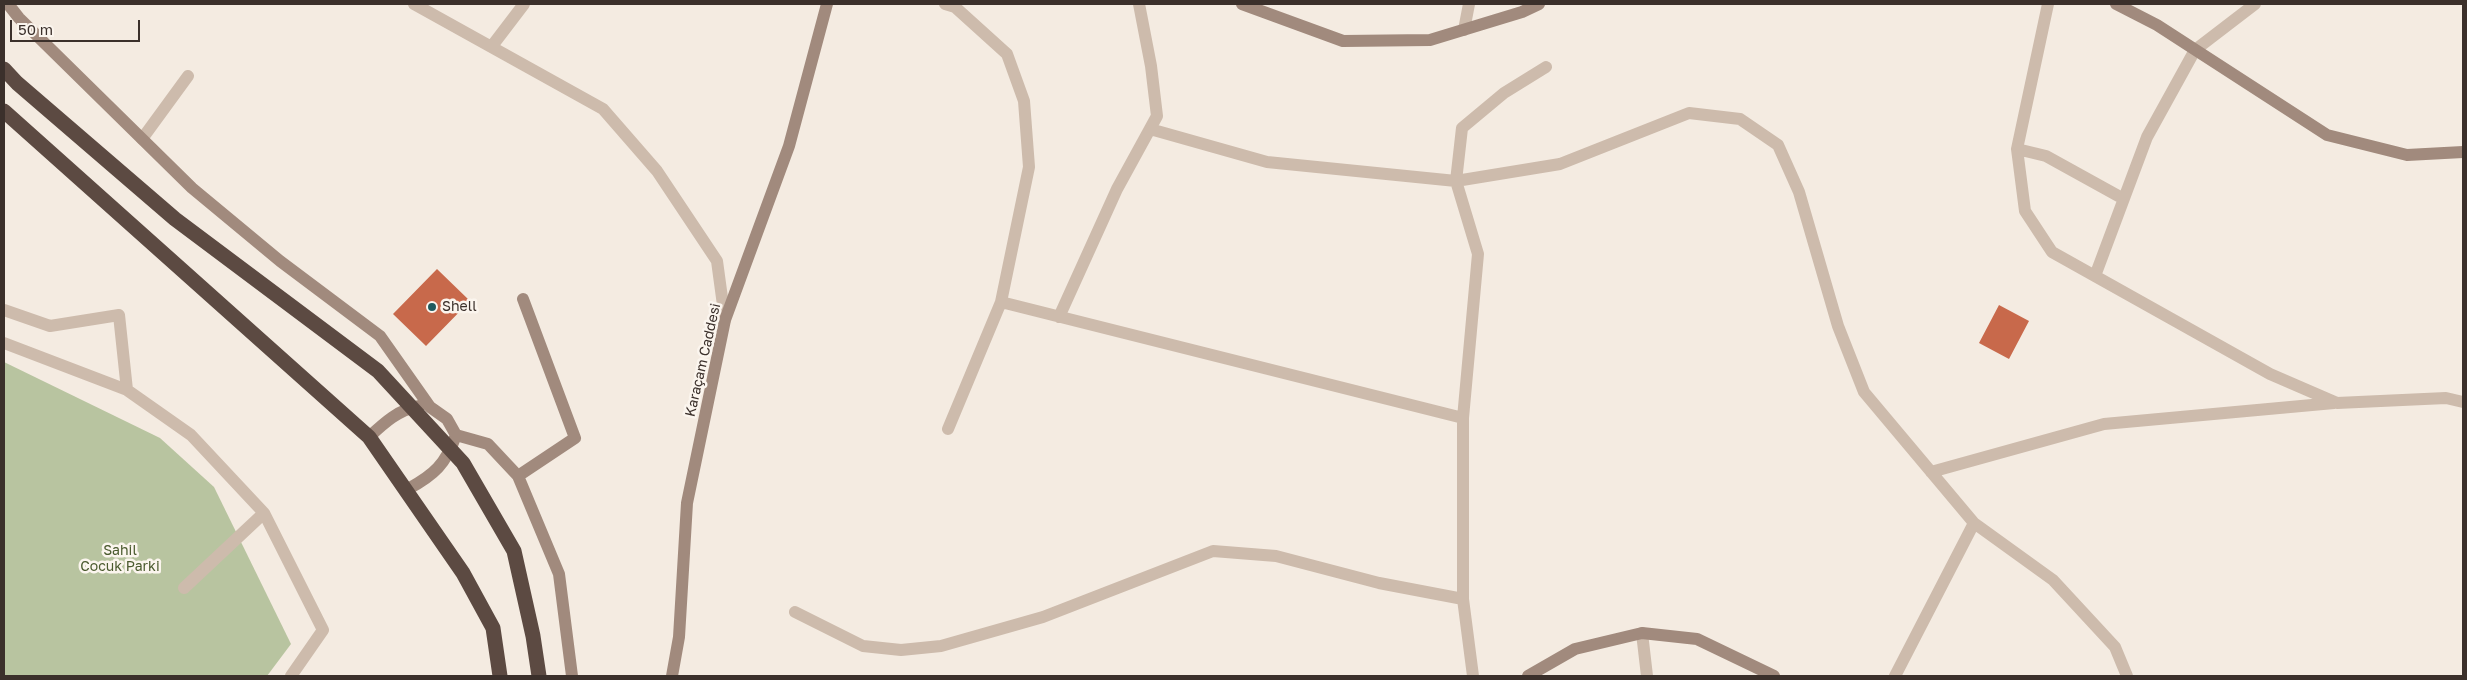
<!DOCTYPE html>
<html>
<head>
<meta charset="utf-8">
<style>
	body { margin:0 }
	#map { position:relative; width:2467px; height:680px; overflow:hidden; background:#f4ebe1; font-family:"Golos Text",sans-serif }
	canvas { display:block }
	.frame { position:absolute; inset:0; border:5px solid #3b302b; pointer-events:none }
	.scale { position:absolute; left:10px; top:20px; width:130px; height:22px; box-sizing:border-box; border:2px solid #3b302b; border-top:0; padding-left:6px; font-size:15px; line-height:18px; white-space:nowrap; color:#3b302b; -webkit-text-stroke:4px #fbf5ee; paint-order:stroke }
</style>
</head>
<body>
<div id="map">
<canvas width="2467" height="680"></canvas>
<div class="frame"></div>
<div class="scale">50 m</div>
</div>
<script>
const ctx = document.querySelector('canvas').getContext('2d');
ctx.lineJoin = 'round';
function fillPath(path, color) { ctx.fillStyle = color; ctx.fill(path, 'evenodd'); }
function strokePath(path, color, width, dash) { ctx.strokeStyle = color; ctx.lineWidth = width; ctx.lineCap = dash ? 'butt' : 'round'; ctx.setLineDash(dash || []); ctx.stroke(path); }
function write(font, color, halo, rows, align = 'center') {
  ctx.font = font + ' "Golos Text",sans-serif'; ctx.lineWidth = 5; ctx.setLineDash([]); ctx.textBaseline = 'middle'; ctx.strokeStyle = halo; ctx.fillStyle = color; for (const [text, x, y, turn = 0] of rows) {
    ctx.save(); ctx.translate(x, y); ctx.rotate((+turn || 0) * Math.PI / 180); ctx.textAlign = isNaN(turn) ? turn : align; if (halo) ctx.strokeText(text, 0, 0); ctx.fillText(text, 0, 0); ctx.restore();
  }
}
fillPath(new Path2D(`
	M4 362 160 438 214 487 291 644 267 676H4Z`), '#b8c4a0');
fillPath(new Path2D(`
	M437 269 470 301 426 346 393 314Z
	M1999 305 2029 321 2009 359 1979 343Z`), '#c8694b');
strokePath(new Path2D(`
	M414 4 603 109 657 171 717 261 725 320
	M945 4 955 7 1007 54 1024 101 1029 167 1001 302 948 429
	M2048 4 2017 149 2025 211 2052 252 2270 374 2337 403 2446 398 2463 402
	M1464 30 1469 4
	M492 46 524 4
	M1150 129 1267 162 1456 181 1560 164 1689 113 1740 119 1778 145 1799 192 1838 326 1864 392 1974 523 2053 580 2115 647 2127 676
	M142 139 188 76
	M2017 149 2046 156 2122 198
	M2095 276 2147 137 2195 50 2255 4
	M1001 302 1463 418
	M4 310 50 326 119 315 127 390
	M1059 317 1117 189 1157 116 1151 66 1139 4
	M4 343 127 390 191 435 264 513 323 630 291 676
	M1931 472 2104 424 2334 403
	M184 588 264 513
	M795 612 863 646 901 650 941 646 1043 617 1213 551 1276 556 1379 583 1463 599
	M1642 633 1647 676
	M1473 676 1463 599V418L1478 254 1456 181 1462 128 1504 93 1546 67
	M1895 676 1974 523`), '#cdbbac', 12);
strokePath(new Path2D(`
	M8 4 19 18 192 188 280 261 380 336 430 407 447 419 456 435C446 464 434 475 408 489
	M1242 4 1343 41 1430 40 1522 12 1539 4
	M2116 4 2157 25 2327 135 2407 155 2463 152
	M456 435 488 444 518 476 575 438 523 299
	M369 437C384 423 399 409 420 406
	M518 476 559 574 572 676
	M672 676 679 637 687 503 725 320 789 146 827 4
	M1528 676 1575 649 1642 633 1697 639 1774 676`), '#a18a7d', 12);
strokePath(new Path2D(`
	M4 69 17 83 175 219 378 371 463 463 514 551 533 636 539 676
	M4 111 369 437 463 573 493 628 500 676`), '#5c4a42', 15);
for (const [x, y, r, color] of [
	[432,307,5,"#1f5a5e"]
]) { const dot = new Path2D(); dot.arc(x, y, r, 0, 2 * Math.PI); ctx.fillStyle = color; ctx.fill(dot); strokePath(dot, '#fbf5ee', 2); }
write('14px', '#3b302b', '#fbf5ee', [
	["Shell",442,307]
], 'left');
write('14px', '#3b302b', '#fbf5ee', [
	["Karaçam Caddesi",703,360,-77]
]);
write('14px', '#4a5a2e', '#fbf5ee', [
	["Sahil",120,551],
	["Cocuk Parki",120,567]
]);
</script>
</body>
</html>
